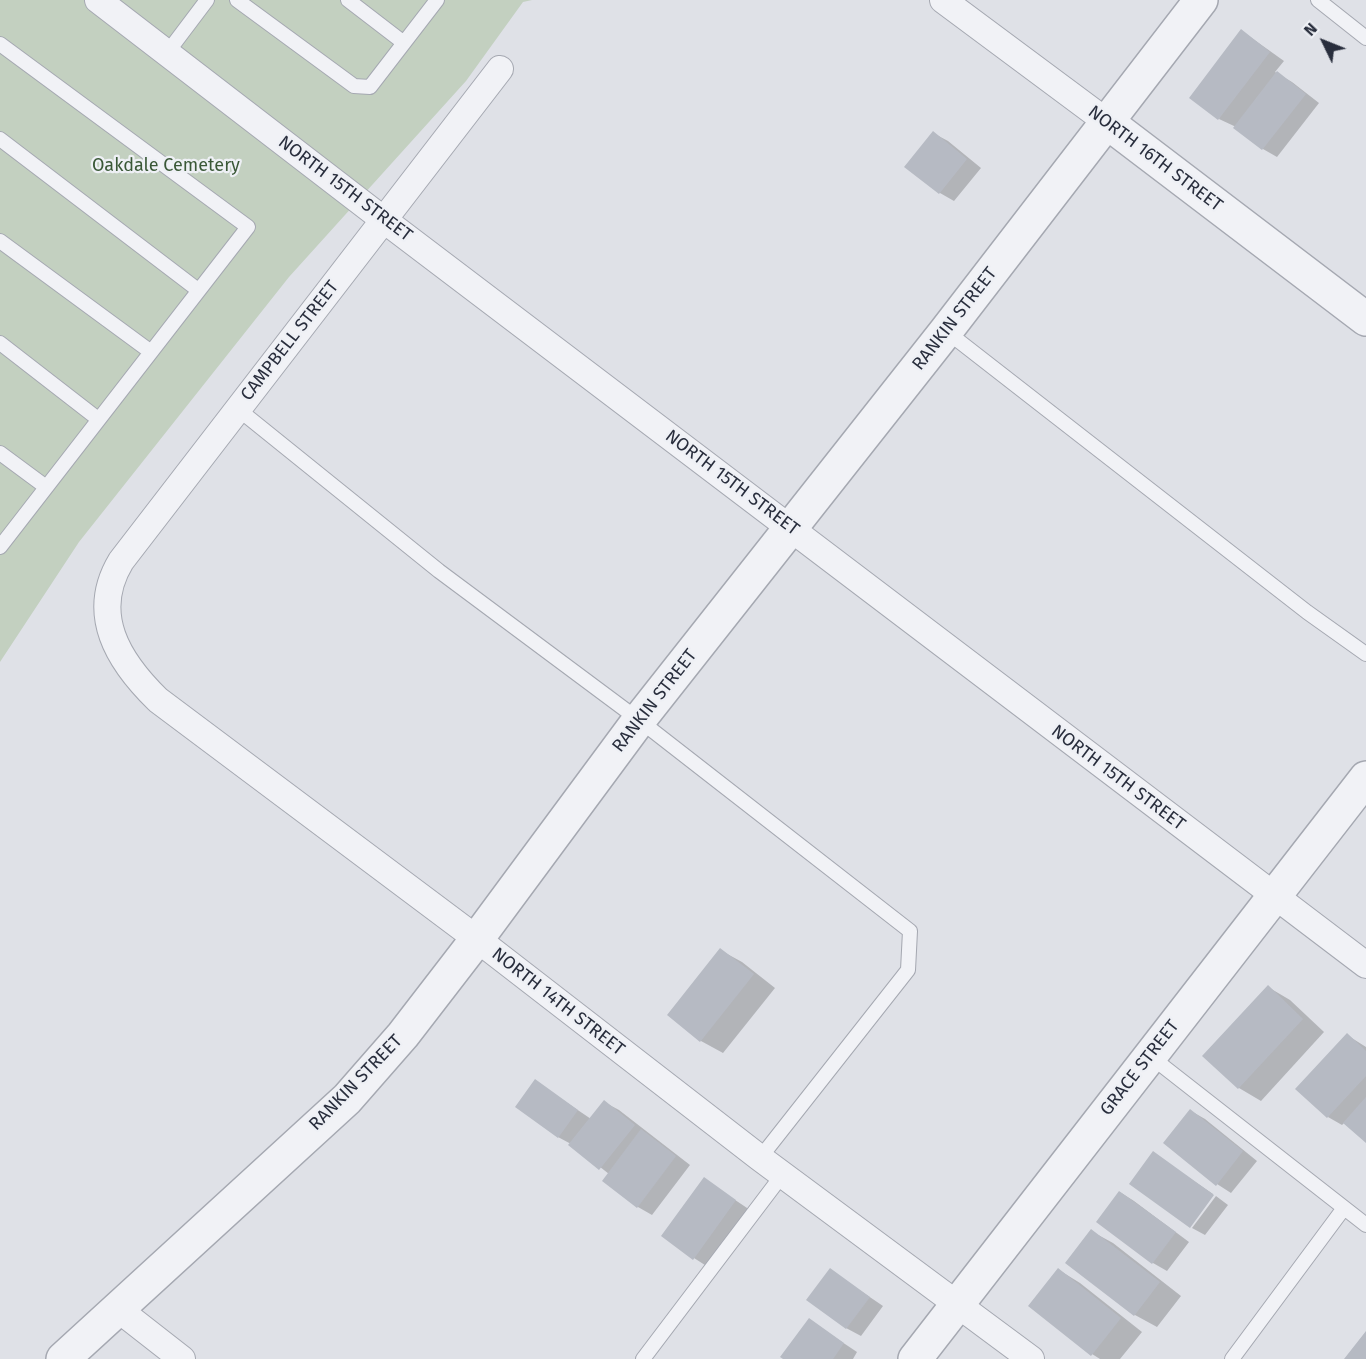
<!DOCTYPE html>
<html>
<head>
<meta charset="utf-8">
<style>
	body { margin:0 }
	#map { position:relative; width:1366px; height:1359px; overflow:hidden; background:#dfe1e7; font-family:"Fira Sans",sans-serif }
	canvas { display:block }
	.north { position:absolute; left:1294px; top:12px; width:60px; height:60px; -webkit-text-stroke:4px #eef0f5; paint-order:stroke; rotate:313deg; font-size:16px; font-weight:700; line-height:24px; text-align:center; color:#292e3d }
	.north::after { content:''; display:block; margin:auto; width:21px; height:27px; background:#292e3d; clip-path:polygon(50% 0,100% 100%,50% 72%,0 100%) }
</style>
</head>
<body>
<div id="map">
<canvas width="1366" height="1359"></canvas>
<div class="north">N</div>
</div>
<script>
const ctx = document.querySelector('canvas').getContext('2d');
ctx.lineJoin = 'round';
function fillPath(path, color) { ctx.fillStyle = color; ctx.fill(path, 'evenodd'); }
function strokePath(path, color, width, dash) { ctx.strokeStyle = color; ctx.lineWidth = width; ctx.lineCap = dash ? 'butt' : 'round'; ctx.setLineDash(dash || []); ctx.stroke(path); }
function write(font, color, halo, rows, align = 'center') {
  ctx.font = font + ' "Fira Sans",sans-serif'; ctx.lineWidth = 4.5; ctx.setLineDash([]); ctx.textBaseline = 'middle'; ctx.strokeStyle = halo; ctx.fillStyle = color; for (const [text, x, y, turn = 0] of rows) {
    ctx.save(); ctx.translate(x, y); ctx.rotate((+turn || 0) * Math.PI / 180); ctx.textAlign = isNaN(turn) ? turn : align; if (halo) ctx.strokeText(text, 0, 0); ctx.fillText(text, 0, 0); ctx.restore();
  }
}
fillPath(new Path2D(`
	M0 0H532L523 2 466 81 289 277 79 542 0 662Z`), '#c3d0c0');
fillPath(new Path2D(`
	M1242 31 1284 61 1275 72 1292 82 1319 103 1277 157 1263 149 1234 126 1219 119Z
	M933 133 948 141 981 168 954 201 940 193 906 167Z
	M720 950 742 962 775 988 723 1053 701 1041 669 1015Z
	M1268 987 1290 1000 1324 1032 1261 1101 1239 1088 1204 1056Z
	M1347 1035 1366 1047V1141L1345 1122 1342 1125 1328 1117Z
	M535 1081 591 1119 604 1102 619 1110 690 1165 652 1215 638 1207 609 1174 571 1144 558 1137Z
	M1191 1111 1205 1119 1257 1161 1231 1193 1217 1184Z
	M1153 1153 1213 1194 1190 1226Z
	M704 1179 750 1210 708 1267 694 1258Z
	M1120 1192 1134 1201 1189 1242 1167 1271 1153 1263Z
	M1216 1196 1228 1205 1205 1235 1192 1228Z
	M1091 1231 1113 1243 1181 1296 1157 1327 1135 1315Z
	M830 1270 883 1306 861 1336 846 1328Z
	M1059 1270 1080 1283 1142 1332 1120 1359H1100L1092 1354Z
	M809 1320 857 1352 853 1359H786Z`), '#0003');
fillPath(new Path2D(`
	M1241 29 1270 52 1218 120 1189 98Z
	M1277 71 1306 94 1262 150 1233 128Z
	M933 131 967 159 939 194 904 167Z
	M720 948 754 974 700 1042 667 1015Z
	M1268 985 1303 1019 1238 1089 1202 1056Z
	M1347 1033 1366 1051V1076L1327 1118 1295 1089Z
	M535 1079 578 1110 558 1138 515 1107Z
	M1366 1097V1143L1343 1123Z
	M604 1100 635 1125 599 1170 568 1145Z
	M1190 1109 1243 1151 1216 1186 1163 1143Z
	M641 1129 676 1156 637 1208 602 1181Z
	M1153 1151 1214 1195 1190 1228 1129 1184Z
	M704 1177 736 1200 693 1260 661 1236Z
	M1119 1191 1176 1232 1152 1264 1096 1222Z
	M1091 1229 1160 1282 1134 1316 1065 1263Z
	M830 1268 870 1297 846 1329 806 1300Z
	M1058 1268 1121 1318 1091 1356 1028 1306Z
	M809 1318 844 1343 833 1359H783L780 1357Z
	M1366 1331V1359H1344Z`), '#b6bac3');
const service = new Path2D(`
	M237 0 354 86 370 87 437 0
	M348 0 404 43
	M1318 0 1366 38
	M0 44 248 227 0 547
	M167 53 207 0
	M0 139 198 290
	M0 241 151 352
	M946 331 1307 612 1366 654
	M0 343 98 419
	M238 409 439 571 639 720 910 931 908 970 760 1158
	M0 453 46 487
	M1150 1056 1366 1225
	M643 1359 783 1174
	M1232 1359 1344 1208`);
const minor = new Path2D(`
	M98 0 384 220 1366 965
	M943 0 1107 122
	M500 69 121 561C89 614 118 661 158 700L477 939 760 1158 1031 1359
	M118 1309 182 1359`);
const tertiary = new Path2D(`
	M1107 122 1366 319
	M63 1359 347 1099 403 1035 477 939 639 720 946 331 1201 0
	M915 1359 1366 778`);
strokePath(service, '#a5a8b1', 16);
strokePath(minor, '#a5a8b1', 28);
strokePath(tertiary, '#a5a8b1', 36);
strokePath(service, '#f1f2f6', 14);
strokePath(minor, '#f1f2f6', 26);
strokePath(tertiary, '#f1f2f6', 33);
write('18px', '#292e3d', '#eef0f5', [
	["NORTH 16TH STREET",1155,159,37],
	["NORTH 15TH STREET",345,189,37],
	["RANKIN STREET",955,319,-52],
	["CAMPBELL STREET",290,341,-52],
	["NORTH 15TH STREET",732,483,37],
	["RANKIN STREET",655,701,-52],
	["NORTH 15TH STREET",1118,778,37],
	["NORTH 14TH STREET",558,1002,38],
	["GRACE STREET",1140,1068,-52],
	["RANKIN STREET",356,1083,-46]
]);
write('18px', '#3a5837', '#eef0f5', [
	["Oakdale Cemetery",166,166]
]);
</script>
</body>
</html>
